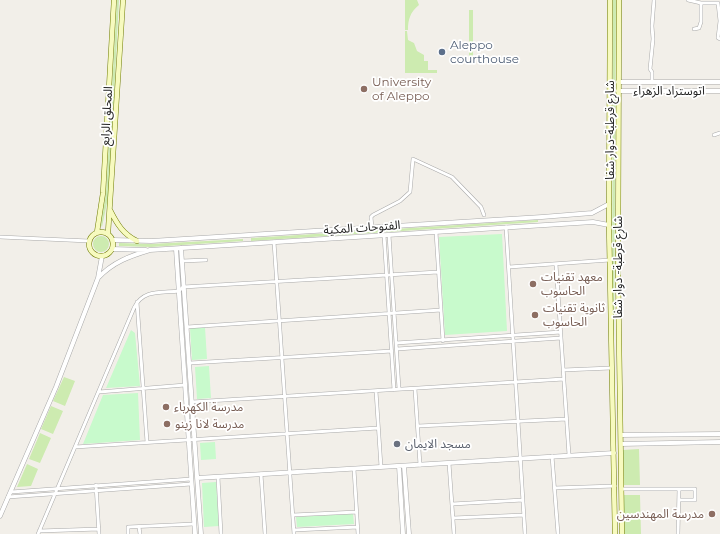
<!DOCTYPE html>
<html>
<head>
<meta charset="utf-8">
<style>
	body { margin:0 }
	canvas { display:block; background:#f2efe9 }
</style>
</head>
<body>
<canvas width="720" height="534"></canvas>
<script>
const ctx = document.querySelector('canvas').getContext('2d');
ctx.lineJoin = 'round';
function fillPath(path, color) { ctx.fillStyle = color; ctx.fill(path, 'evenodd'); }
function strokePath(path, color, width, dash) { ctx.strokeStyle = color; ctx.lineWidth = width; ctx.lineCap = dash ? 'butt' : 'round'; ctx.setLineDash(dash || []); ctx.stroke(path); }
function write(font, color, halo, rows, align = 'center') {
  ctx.font = font + ' Montserrat,"Noto Sans Arabic",sans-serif'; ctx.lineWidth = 3.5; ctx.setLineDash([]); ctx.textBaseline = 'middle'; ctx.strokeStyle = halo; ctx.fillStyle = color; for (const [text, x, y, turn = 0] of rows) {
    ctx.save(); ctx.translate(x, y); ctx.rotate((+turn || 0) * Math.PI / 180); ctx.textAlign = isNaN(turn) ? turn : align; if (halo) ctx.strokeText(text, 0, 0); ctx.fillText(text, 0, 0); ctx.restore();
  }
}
fillPath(new Path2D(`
	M117 0H119L109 193 102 227 101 225 106 193Z
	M405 0H417L419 5C410 12 408 20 408 30H405Z
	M613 0H616L614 344 612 343Z
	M469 10H473V56H469Z
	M405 31H407L408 40 414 43 417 51 424 55V61H428V70H437V73H405Z
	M538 220V222L251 241V238Z
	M93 244a8 8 0 1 1 16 0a8 8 0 1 1-16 0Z
	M243 239V241L151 247 119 246V243L151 244Z
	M64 377 75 381 65 406 53 401Z
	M51 406 63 411 53 434 41 429Z
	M40 433 51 438 40 463 29 459Z
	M639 449 640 485H624L623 450Z
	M27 464 38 469 31 486 17 487Z
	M623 495H640L641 534H624Z`), '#cdebb0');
fillPath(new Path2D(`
	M502 234 507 331 445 335 439 237Z
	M205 327 207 359 192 360 190 328Z
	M131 330 135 333 140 386 106 388Z
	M209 366 211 398 197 399 195 367Z
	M138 393 140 440 83 444 103 395Z
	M215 442 216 459 201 460 200 443Z
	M216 482 219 526 204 527 202 483Z
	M353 514 354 524 297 527 296 517Z`), '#c8facc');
const minor = new Path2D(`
	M688 0 701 3H718L720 21 718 38 720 39
	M694 29 699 28 701 22V3
	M652 82V72L650 69 653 39 652 26 654 0
	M714 135 720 133
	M506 227 525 534
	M372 228 371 217 373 215 400 201 410 192 413 159 452 177 481 207 484 215
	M436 232 443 341
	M384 235 394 390
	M389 235 399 389
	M0 237 89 241
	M274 242 294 534
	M182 261 206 260
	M556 264 569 455
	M509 267 610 260
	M137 302 147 442
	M187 327 441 310
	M396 343 561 332
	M397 349 561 338
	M190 363 392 351
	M563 370 611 368
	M415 389 420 465
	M376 391 381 467
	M99 392 185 385
	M192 402 564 379
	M418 426 567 419
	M75 447 378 428
	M552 456 558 534
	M449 463 454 534
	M354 469 358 534
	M261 474 265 534
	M218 477 221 534
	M96 485 99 534
	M554 488 615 486
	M621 489H695V500H679
	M11 492 191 479
	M8 497 191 484
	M452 504 523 500
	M293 515 357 512
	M453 518 524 515
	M139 527 140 534
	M294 530 358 527
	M39 531 99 529
	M38 534 134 308C143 289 161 293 179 291L183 287 438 272
	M128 534V527L194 524
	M678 534 679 489`);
const tertiary = new Path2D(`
	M618 82H720
	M618 91H720
	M113 240 151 241 542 217 592 213 609 204
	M181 248 201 534
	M112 249 146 250
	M176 249 195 534
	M98 278C113 262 130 256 150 250L593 222 609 225
	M621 435 720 434
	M621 444 720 442
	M399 466 403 534
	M404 466 409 534
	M197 478 614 453
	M0 516 56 387 98 278 102 256`);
const secondary = new Path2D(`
	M610 0 609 225 615 534
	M619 0 618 272 622 534
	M110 210C117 224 123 234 137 241
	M89 244a12 12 0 1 1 24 0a12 12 0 1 1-24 0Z
	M97 232 103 193 114 0
	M108 233 123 0`);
strokePath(minor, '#a9a9a9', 4);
strokePath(tertiary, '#a9a9a9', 5);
strokePath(secondary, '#707d05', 5.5);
strokePath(minor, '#fff', 3);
strokePath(tertiary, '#fff', 4);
strokePath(secondary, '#f7fabf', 4.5);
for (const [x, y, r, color] of [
	[442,52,4,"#5c6f8a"],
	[364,89,4,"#8d6e63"],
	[533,284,4,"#8d6e63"],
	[535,315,4,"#8d6e63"],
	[166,407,4,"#8d6e63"],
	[167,424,4,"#8d6e63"],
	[397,444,4,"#6b7280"],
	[712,514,4,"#8d6e63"]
]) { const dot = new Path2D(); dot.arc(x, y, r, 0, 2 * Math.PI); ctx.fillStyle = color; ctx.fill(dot); strokePath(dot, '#fff', 1.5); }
write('12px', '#4e5e75', '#fff', [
	["Aleppo",450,45],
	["courthouse",450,59]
], 'left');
write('12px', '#785e54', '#fff', [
	["University",372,82],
	["of Aleppo",372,96],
	["معهد تقنيات",541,277],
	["الحاسوب",541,291],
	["ثانوية تقنيات",543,308],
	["الحاسوب",543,322],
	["مدرسة الكهرباء",174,407],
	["مدرسة لانا زينو",175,424],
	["مدرسة المهندسين",704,514,"right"]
], 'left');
write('12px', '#222', '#fff', [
	["اتوستراد الزهراء",669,91],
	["المحلق الرابع",107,116,-87],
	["شارع قرطبة-دوار شفا",610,130,-90],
	["الفتوحات المكية",362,228,-4],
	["شارع قرطبة- دوار شفا",618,267,-90]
]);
write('12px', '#5b616d', '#fff', [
	["مسجد الايمان",405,444]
], 'left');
</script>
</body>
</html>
